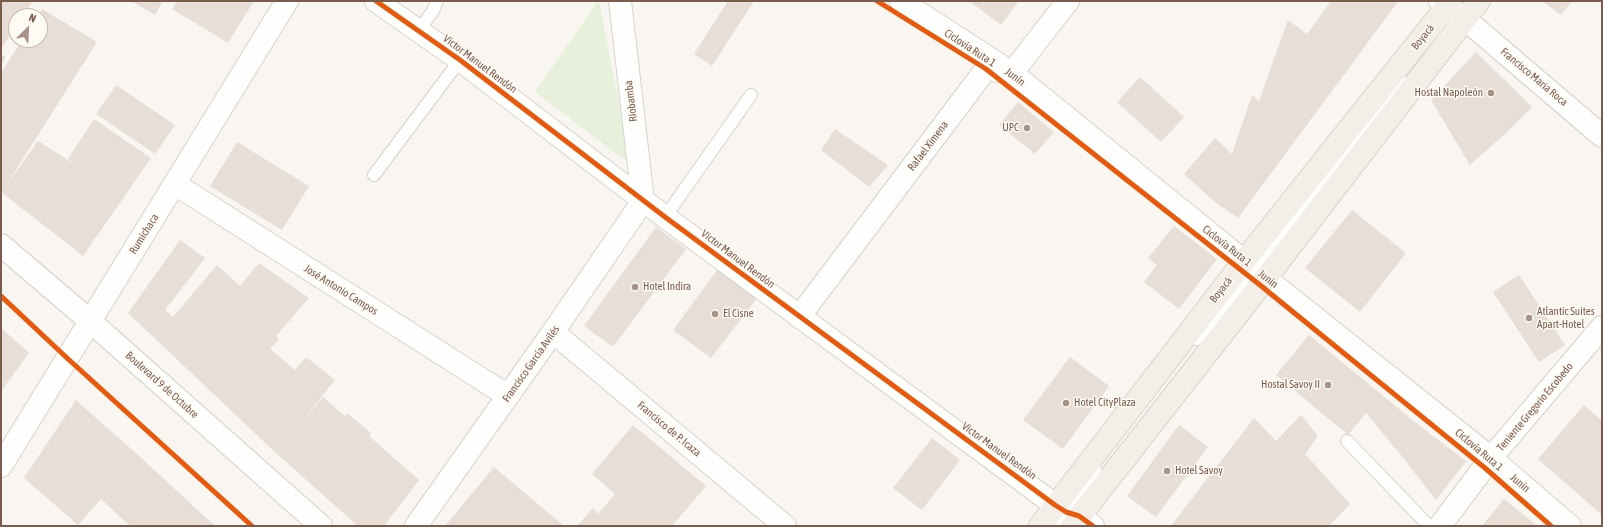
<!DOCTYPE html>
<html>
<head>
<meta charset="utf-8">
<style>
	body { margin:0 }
	#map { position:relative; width:1603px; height:527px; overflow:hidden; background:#f9f5f0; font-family:"Asap Condensed",sans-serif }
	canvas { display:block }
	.frame { position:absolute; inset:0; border:2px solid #7a5c4d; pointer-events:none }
	.north { position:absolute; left:8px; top:8px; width:40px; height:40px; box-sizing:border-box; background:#fffaf3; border:1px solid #cabbb1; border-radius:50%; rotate:24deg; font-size:11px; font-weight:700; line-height:16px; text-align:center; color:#7a5c4d }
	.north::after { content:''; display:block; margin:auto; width:14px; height:18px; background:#a69286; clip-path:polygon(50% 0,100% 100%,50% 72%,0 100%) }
</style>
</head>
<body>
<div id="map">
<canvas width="1603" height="527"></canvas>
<div class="frame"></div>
<div class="north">N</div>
</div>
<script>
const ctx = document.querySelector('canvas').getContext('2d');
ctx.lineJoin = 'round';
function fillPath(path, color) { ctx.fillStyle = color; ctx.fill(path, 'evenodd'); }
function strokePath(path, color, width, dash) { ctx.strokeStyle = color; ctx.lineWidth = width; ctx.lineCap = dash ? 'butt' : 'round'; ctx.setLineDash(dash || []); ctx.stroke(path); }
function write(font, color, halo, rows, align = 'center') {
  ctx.font = font + ' "Asap Condensed",sans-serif'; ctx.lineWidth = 3; ctx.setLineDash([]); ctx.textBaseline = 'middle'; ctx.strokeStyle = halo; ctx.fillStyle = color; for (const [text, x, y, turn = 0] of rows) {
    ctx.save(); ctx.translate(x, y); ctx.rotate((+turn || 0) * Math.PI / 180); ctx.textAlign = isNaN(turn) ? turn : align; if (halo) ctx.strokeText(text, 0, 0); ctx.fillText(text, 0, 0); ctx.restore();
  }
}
fillPath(new Path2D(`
	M598 1H599L631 165 535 92Z`), '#e7f0db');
fillPath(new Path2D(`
	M1 1H33L23 16H16V27L1 49Z
	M131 1H163L155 15Z
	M177 1H254L228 43 172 9Z
	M728 1H754L712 66 694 54Z
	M969 1H1019L1001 25Z
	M1331 1H1395L1397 3 1238 218 1216 203 1184 174 1215 138 1232 154 1252 95 1259 101 1288 20 1307 34Z
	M1542 1H1572L1561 15Z
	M42 9 97 42 5 187 38 141 79 167 68 159 94 119 151 158 83 256 1 192V73L22 40H40V16H38Z
	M1476 52 1532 107 1506 133 1470 165 1431 100Z
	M1 54 6 57 1 65Z
	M1140 77 1184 117 1161 142 1117 102Z
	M116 85 175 125 155 154 96 114Z
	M1018 102 1054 132 1035 154 999 125Z
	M835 129 888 165 869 187 821 150Z
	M237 142 309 186 282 230 210 186Z
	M1352 210 1406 253 1360 312 1305 268Z
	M1174 226 1217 259 1179 309 1144 282 1157 265 1148 258Z
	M656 227 686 249 613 347 584 326Z
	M180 240 205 258 165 310 173 317 217 265 240 286 259 263 309 298 276 336 279 339 270 349 295 370 306 357 335 380 294 432 323 397 345 416 347 413 371 433 369 436 419 480 384 526H358L277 454 128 313Z
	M718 269 758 297 711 358 673 330Z
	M1519 275 1565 345 1539 362 1493 292Z
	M1 328 29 353 1 391Z
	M1309 335 1421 427 1466 461 1436 500 1400 454 1366 413 1348 435 1276 375Z
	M1070 357 1109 386 1063 449 1023 420Z
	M76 400 139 456 215 526H130L101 499 78 525 24 478Z
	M1584 405 1602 421V515L1538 459Z
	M1301 415 1318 436 1305 454 1350 504 1329 526H1171L1254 418 1276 441Z
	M633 425 706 486 672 526H577L593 508 598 514 615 494 592 474Z
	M1179 425 1208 447 1156 517 1127 496Z
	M932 438 960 460 922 510 893 488Z
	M494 467 564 526H445Z
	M1504 499 1537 526H1482Z`), '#e6ded7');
const lane = new Path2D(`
	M418 31 433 11 437 1
	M374 175 460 60
	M665 217 751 95
	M1197 339 1254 269 1401 81
	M1347 441 1429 526
	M1055 526 1096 471`);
const street = new Path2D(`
	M1440 1 1465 19 1602 136
	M175 184 508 396
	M1 245 90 321 321 526
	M799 317 986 69 1012 73 1068 1
	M553 332 785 526
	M1440 526 1491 458 1602 327`);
const secondary = new Path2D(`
	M376 1 460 60 665 217 1055 505 1066 512 1079 516 1093 526
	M901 1 1012 73 1244 261 1491 458 1570 526
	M1 466 287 1
	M416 526 553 332 643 201 620 1`);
const primary = new Path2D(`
	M1040 526 1244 261 1451 1
	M1072 526 1266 278 1479 1`);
strokePath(lane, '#d7d1cb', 14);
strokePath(street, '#d7d1cb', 24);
strokePath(secondary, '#d9d2cb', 24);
strokePath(primary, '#dad1cc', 24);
strokePath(lane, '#fefefd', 12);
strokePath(street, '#fefefd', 22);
strokePath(secondary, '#fefefd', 22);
strokePath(primary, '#f3eee8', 22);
strokePath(new Path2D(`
	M376 1 460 60 665 217 1055 505 1066 512 1079 516 1093 526
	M877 1 986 69 1260 285 1485 468 1551 526
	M1 296 67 358 252 526`), '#e8590c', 5);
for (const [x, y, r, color] of [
	[1491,93,4,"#a69286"],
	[1027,128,4,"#a69286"],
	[635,287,4,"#a69286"],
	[715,314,4,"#a69286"],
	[1529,318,4,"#a69286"],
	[1328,385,4,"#a69286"],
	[1066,403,4,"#a69286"],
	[1167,471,4,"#a69286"]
]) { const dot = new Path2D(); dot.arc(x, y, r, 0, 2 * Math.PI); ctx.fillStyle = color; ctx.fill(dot); strokePath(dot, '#fffaf3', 1.5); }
write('11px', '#7a5c4d', '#fffaf3', [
	["Boyacá",1423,37,-51],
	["Ciclovía Ruta 1",970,48,33],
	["Victor Manuel Rendón",480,64,37],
	["Junín",1015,77,37],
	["Francisco Maria Roca",1534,77,40],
	["Riobamba",631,101,-97],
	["Rafael Ximena",928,146,-53],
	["Rumichaca",144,234,-58],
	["Ciclovía Ruta 1",1227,246,38],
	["Victor Manuel Rendón",738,259,37],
	["Junín",1268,279,38],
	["José Antonio Campos",341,290,32],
	["Boyacá",1221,290,-52],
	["Francisco García Avilés",531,364,-55],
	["Boulevard 9 de Octubre",162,385,42],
	["Teniente Gregorio Escobedo",1535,407,-50],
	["Francisco de P. Icaza",669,429,40],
	["Ciclovía Ruta 1",1479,450,40],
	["Victor Manuel Rendón",999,451,36],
	["Junín",1520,483,41]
]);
write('11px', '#7a5c4d', '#fffaf3', [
	["Hostal Napoleón",1483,93,"right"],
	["UPC",1019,128,"right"],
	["Hotel Indira",643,287],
	["Atlantic Suites",1537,312],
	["Apart-Hotel",1537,325],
	["El Cisne",723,314],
	["Hostal Savoy II",1320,385,"right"],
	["Hotel CityPlaza",1074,403],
	["Hotel Savoy",1175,471]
], 'left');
</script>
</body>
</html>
